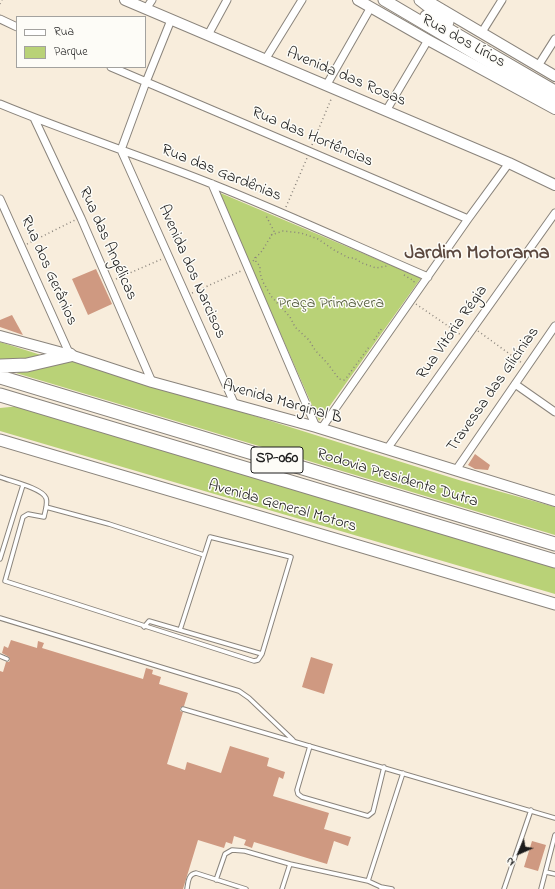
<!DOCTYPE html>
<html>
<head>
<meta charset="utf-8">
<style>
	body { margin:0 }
	#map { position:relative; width:555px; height:889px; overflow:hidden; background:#f8eddc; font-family:"Indie Flower",sans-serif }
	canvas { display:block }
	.legend { position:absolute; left:16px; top:16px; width:130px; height:52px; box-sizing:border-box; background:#fdfcf7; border:1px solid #a3a29f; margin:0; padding:5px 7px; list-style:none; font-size:12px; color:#1c1c1c }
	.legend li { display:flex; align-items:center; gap:8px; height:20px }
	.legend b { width:20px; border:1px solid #a3a29f }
	.north { position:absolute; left:499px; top:833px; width:40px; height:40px; -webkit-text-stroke:3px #fdfcf7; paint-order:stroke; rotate:225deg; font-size:11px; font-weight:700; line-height:16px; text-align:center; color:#1c1c1c }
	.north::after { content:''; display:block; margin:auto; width:14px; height:18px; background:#1c1c1c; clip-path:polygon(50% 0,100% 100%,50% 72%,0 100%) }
</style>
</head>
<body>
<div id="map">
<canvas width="555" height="889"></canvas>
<ul class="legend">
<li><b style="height:5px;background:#fff"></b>Rua</li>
<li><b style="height:11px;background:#b9d277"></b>Parque</li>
</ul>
<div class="north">N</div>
</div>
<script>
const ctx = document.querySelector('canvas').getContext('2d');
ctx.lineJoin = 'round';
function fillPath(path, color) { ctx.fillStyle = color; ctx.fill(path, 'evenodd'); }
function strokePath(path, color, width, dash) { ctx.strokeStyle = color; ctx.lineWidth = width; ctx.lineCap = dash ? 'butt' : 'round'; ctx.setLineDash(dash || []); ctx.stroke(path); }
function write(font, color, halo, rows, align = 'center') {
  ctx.font = font + ' "Indie Flower",sans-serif'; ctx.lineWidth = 3; ctx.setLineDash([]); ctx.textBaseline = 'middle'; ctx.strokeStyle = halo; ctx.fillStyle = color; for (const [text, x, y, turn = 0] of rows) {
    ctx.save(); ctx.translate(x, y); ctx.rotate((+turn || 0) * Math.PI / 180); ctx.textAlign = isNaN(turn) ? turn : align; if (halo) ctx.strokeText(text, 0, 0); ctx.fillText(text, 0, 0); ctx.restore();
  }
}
fillPath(new Path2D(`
	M218 192 421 278 319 421Z
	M0 342 41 355 26 360 0 361Z
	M73 359 462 481 555 507V535L16 373 57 362Z
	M20 406 555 566V594L0 431V408Z`), '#b9d277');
fillPath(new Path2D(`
	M96 269 112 304 88 315 72 279Z
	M12 315 23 335 0 327V320Z
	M475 454 490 465 488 470 475 469 468 465Z
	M11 640 37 648 38 641 44 643 42 648 143 679 146 668 153 670 152 674 161 677 159 684 188 693 184 706 180 708V711L183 712 167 764 185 770 187 762 221 773 230 746 269 758 267 766 285 772 283 779 279 777 273 796 329 813 324 829 351 837 348 846 334 841 327 864 254 842 252 848 244 845 246 840 234 836 232 844 226 842 224 848 198 840 183 889H0V671L3 672 6 662H9L10 660 9 657 2 653 4 646 8 648Z
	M311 657 333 664 324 694 302 687Z
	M532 841 546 845 538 871 524 867Z`), '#cf9981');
const lane = new Path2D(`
	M0 477C10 481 42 488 46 498 48 504 45 511 44 517L28 514 23 517 5 581 254 661 258 660 262 654 291 557 210 537 180 630
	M46 507 109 524 204 555
	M0 559 23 485
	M0 618 239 691 249 698 293 740
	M144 627 149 621 262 654
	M0 656 7 659
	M183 709 555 818
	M310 746 297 790 298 794 302 797 368 816 373 812 384 767
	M546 872 555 874
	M216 880 225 854 232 850 245 851 290 864 368 881 403 773
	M368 881 381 887V889
	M381 887 392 889
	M187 889C188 883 188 874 196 873L246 889
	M282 889 290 864
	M504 889 531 810
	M541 889 555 835`);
const street = new Path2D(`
	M146 9 152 0
	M0 19 17 27
	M171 20 146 82 121 150 235 405
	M482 32 502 0
	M208 35 227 0
	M265 60 302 0
	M538 66 555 39
	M111 67 468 219
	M326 86 371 7
	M0 104C70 133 142 156 212 184 285 213 356 246 428 277
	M386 111 428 40
	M34 118 81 218 152 382
	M212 184 316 427
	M0 199 70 355
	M515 384 555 412
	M321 429 468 219 509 163
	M387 449 555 213
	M456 470 555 326`);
const secondary = new Path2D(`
	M125 0 509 163 555 185
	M358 0 428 40 555 109
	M426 0 555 76
	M0 336 70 355 152 382 316 427 555 501`);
const primary = new Path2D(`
	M384 0 555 101
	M420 0 448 22
	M426 16 555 91
	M0 440 555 604`);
const highway = new Path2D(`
	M0 366 27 365 70 355
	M0 377 555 544
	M0 395 555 561`);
strokePath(lane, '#8a847c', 5.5);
strokePath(street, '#8a847c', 9);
strokePath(secondary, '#8a847c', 12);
strokePath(primary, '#8a847c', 13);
strokePath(highway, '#8a847c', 15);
strokePath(new Path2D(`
	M0 4 2 0
	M312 145 332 97
	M286 207 307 158
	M271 235 283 231 301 233 318 239 334 250 349 258H354L362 263 376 268 387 266
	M27 244 75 220
	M255 257 256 262 260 266V273L263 282 271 296 290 317 295 327 309 340 315 350 328 364 339 379 344 380 347 377 369 347
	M253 261 262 251 274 231 265 214
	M404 275 414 281V283
	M116 279 162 259
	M192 293 241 271
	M416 304 461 335
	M478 331 522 363
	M374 340 382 328`), '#8a847c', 1.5, [1, 3]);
strokePath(lane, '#fff', 3.5);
strokePath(street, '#fff', 7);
strokePath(secondary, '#fff', 10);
strokePath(primary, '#fff', 11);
strokePath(highway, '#fff', 13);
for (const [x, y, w] of [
	[277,460,52]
]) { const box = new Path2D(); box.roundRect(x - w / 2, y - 13, w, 26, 3); ctx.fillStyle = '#fdfcf7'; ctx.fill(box); strokePath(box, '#1c1c1c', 1); }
write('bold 15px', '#1c1c1c', null, [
	["SP-060",277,460]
]);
write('16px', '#1c1c1c', '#fdfcf7', [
	["Rua dos Lírios",463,42,29],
	["Avenida das Rosas",346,78,23],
	["Rua das Hortências",312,138,23],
	["Rua das Gardênias",221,174,22],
	["Rua das Angélicas",107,244,66],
	["Rua dos Gerânios",48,271,66],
	["Avenida dos Narcisos",191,272,66],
	["Rua Vitória Régia",453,333,-55],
	["Travessa das Glicínias",494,390,-55],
	["Avenida Marginal B",282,403,16],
	["Rodovia Presidente Dutra",397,479,17],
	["Avenida General Motors",282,507,16]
]);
write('16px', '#535c3c', '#fdfcf7', [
	["Praça Primavera",331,304]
]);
write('bold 20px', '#5b483f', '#fdfcf7', [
	["Jardim Motorama",477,255]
]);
</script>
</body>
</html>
